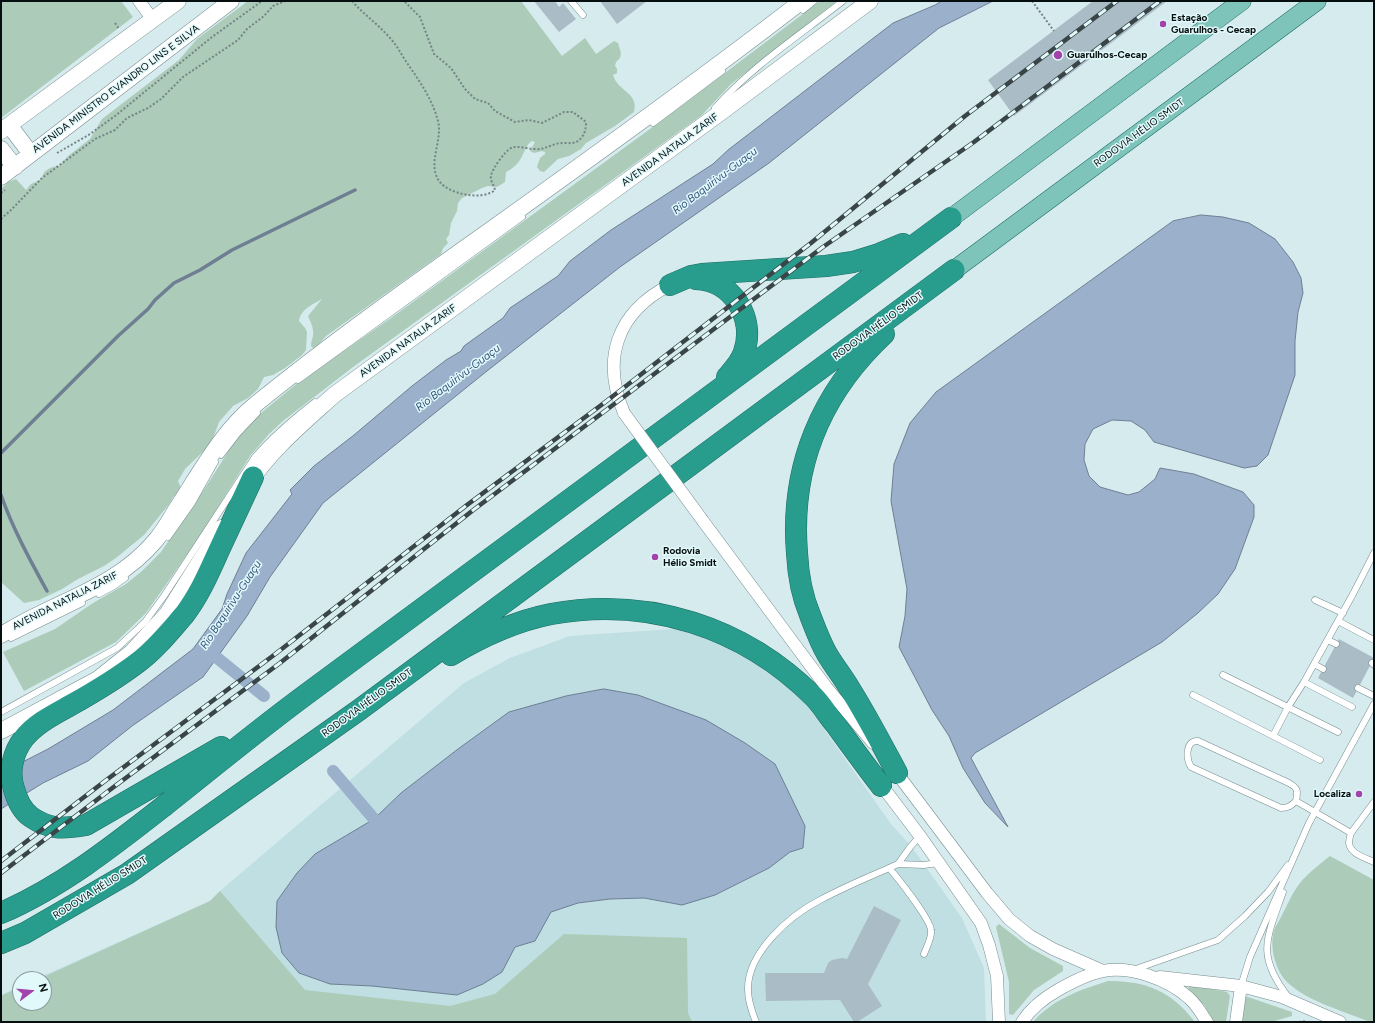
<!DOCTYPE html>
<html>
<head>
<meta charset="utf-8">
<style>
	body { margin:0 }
	#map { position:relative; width:1375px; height:1023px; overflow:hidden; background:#d5ebee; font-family:Figtree,sans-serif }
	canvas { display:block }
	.frame { position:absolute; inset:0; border:2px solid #060e0f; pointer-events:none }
	.north { position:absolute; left:12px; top:971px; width:40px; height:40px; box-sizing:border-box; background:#e2f9fb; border:1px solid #8a9b9d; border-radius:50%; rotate:74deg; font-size:11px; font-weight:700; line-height:16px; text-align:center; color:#060e0f }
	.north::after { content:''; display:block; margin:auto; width:14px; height:18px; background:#a242aa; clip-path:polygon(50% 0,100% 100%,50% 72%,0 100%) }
</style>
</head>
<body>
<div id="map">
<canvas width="1375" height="1023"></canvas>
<div class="frame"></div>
<div class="north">N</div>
</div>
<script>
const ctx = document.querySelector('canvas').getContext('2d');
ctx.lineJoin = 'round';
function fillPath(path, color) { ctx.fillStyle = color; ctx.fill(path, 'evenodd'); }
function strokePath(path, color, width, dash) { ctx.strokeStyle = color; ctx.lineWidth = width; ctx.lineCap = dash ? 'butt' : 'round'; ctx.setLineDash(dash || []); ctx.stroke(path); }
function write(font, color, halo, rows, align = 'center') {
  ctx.font = font + ' Figtree,sans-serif'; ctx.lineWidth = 3; ctx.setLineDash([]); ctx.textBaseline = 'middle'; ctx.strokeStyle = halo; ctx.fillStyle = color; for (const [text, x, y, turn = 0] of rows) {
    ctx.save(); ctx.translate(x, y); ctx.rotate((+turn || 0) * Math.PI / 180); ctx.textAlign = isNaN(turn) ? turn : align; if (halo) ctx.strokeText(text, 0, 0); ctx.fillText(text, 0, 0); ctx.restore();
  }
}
fillPath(new Path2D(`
	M687 628 748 656 800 695 891 824 911 846 962 918 984 968 986 1022H1V995L20 986V1003H44V979H36L210 901 220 891 464 683 510 658 570 636Z`), '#bfdfe3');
fillPath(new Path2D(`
	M1 1H121L133 17 1 118Z
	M248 1H521L562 56 585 38 596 54 614 41 618 43 621 53 620 58 616 62 615 66 617 69V73L613 75C618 92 639 92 634 112L615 126 586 143 581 149 569 156 558 159 544 172 540 171 537 167 540 158 545 154V152L542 151 534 153 530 151 535 142 532 141C527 144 526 149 523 154 520 162 513 169 506 172L505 182 497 187 488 186 482 188 462 198 458 203 457 211 451 223 449 235 446 239 448 243 443 248 441 254 326 336 318 345 313 348 311 346C311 342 312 340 313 336 314 328 311 323 308 316L322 299C313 304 300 310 299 321L305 328 307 332 306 350 302 355 285 368 273 375 264 377 258 389 248 398 233 406 219 422 211 444 185 469 178 481 181 488 178 494 173 497 170 503 144 535 116 558 104 566 78 579 62 589 39 600 24 603 1 582V189L8 182 16 179 26 190 31 184 42 179C42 171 51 166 59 166L68 156 90 139 102 119 179 60 197 39Z
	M820 1H837L731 84 702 115 353 367 283 421 269 434 250 456 198 539 146 613 116 642 24 691 3 652 55 629 93 603 126 584 142 571 161 552 207 485 233 444 249 423 295 385 391 318 676 110Z
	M1330 856 1374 880V1022H1370C1344 1011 1308 1002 1287 982 1276 971 1269 947 1274 931 1275 926 1279 922 1281 917 1287 906 1292 893 1300 883 1308 873 1320 864 1330 856Z
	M220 891 305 990 450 1006 495 994 564 934 687 938 688 1013 692 1022H1V996L20 987V1003H44V979H39L210 901Z
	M999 924 1030 948 1063 966V971L1034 990 1013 1015 1009 1014V982L996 927Z
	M1108 981C1147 981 1171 991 1195 1022H1033C1053 999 1080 990 1108 981Z
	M1189 985 1227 992 1230 996 1226 1022H1213L1205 1006 1188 990Z
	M1245 996 1292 1012V1016L1271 1022H1238Z`), '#accbb8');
const water = new Path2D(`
	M942 1H993L939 28 769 163 620 267 487 371 323 503 270 577 247 616 203 677 132 726 88 761 43 783 1 809V773L48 749 113 710 193 649 222 609 227 594 246 553 292 494 290 490 314 466 354 435 412 386 446 360 461 351 464 346 503 318 510 308 558 276 570 261 611 230 713 164 728 150 893 23 935 5Z
	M1201 215 1223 217 1249 223 1275 239 1293 262 1301 278 1303 293 1298 312 1295 341V375L1268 455 1257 466 1244 468 1154 442 1145 430 1131 421 1112 420 1093 429 1085 444 1084 460 1089 476 1100 487 1128 495 1139 492 1155 479 1160 468 1194 474 1243 492 1254 505V517L1235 569 1218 594 1198 613 1162 642 975 753 971 758 1008 827 985 803 963 768 949 736 932 710 899 647 905 616 907 589 891 501 894 464 910 423 936 392 1173 221Z
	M604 689 638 695 706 720 745 743 775 764 805 826 803 848 790 852 769 868 715 895 682 905 644 898 610 899 578 903 551 912 535 941 515 947 502 972 483 984 457 995 372 986 330 984 299 973 282 953 276 927 277 901 297 873 315 854 374 819 401 793 458 749 509 712 566 696Z`);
fillPath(water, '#9ab0cb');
strokePath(water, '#6e7f93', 1);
strokePath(new Path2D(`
	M1 453 118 336 148 309 155 300 174 283 200 270 232 250 355 190
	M1 495C13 529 30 560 47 591`), '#6e7f93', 3.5);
strokePath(new Path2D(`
	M205 648 264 696
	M333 771 374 819`), '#9ab0cb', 12);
fillPath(new Path2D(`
	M534 1H555L559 7 563 3 576 19 559 32Z
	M600 1H647L617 24Z
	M1093 1H1167L1014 116 988 80Z
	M1339 639 1374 658 1353 698 1318 678Z
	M874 906 901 920 868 984 882 1006 857 1022H854L840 1000 766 1001 765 973H824L828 963 832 960 842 958 847 959Z`), '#aabcc5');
const lane = new Path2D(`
	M571 1 583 15
	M803 10 814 1
	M715 108C751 67 800 35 843 1
	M653 123 722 71
	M298 380 522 217
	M221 455 238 433 257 413
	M168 537 192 503 215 462
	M99 594 114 586 125 578
	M1315 600 1343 613
	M1338 621 1374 640
	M11 638 82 603
	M1328 640 1336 644
	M1372 663 1374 665
	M1314 664 1323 669
	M1223 675 1338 732
	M1304 682 1353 594 1374 553
	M1358 688 1374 696
	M1193 695 1320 760
	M1 712 117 648 145 622 164 596 255 457C273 436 293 419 315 402
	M1273 736 1288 707 1304 682 1352 707
	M1296 801C1298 791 1298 788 1289 783L1198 741C1185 740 1186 759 1191 767L1281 808C1288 808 1291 806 1296 801L1351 833 1374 802
	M1351 833C1350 836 1349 840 1349 843 1350 854 1366 858 1374 862
	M898 864 911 846 920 836
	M889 868C898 878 930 919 931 930 932 938 927 946 924 954
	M1283 892C1267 938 1255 955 1289 998
	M1133 970 1218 940 1245 916 1268 892 1288 865
	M1241 986 1250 957 1309 823 1374 704
	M756 1022C752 1012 748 1001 748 990 747 953 789 916 820 900 842 888 866 878 889 868L898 864 924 865 938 863`);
const street = new Path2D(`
	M139 1 153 20
	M624 413C601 359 617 312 670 285
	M703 521 827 688 873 743
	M893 768 987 893 1009 919 1030 936 1053 949 1103 971
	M879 782 920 836 981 923 989 945 997 976 999 1022
	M1160 977 1241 986 1282 997 1340 1022
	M1022 1022C1031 1008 1044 998 1058 990 1072 982 1087 974 1103 971 1131 966 1168 979 1189 998 1196 1004 1202 1014 1207 1022
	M1236 1022 1241 986`);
const secondary = new Path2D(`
	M9 125 31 154
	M1 131 178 1
	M1 149 15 167
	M1 177 231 1
	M247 486C269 451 303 423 334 395L724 110 870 1
	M1 635C15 627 28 619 42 613 83 593 125 577 155 541 163 532 169 521 175 511 199 475 221 432 256 404 331 343 410 287 489 231 594 156 700 80 802 1
	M1 731 98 679 132 652 167 614 221 528`);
const primary = new Path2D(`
	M951 218 1242 1
	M954 270 1317 1`);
const highway = new Path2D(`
	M696 279C732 280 756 318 744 352 741 362 734 369 727 377
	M670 285 691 276 702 274 826 266 853 262 879 254 903 244
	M884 334C821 393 790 467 797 553 798 573 802 596 810 615 815 628 820 642 827 654 834 666 843 677 850 689 867 716 882 745 897 773
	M451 655C481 637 516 621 551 614 648 596 744 627 814 697 822 705 828 716 836 725 851 746 866 766 881 786
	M221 747 86 825C63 829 50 830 31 817 21 810 17 800 14 789 8 772 13 752 24 738 36 723 55 714 71 705 94 692 116 679 137 663 155 650 170 631 184 615 200 594 209 572 220 548 231 524 242 501 253 477
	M1 913C61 887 113 846 164 806 212 768 259 729 308 693 522 534 737 377 951 218
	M1 943 25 933 127 874 359 710 954 270`);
strokePath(lane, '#778c8e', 7);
strokePath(street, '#778c8e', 13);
strokePath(secondary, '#778c8e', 17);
strokePath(primary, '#1d6b61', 19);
strokePath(highway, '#1d6b61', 22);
strokePath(new Path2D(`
	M352 1C363 14 378 24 389 37 396 44 400 52 405 60 418 79 432 98 438 121 443 141 427 163 439 181 448 194 482 201 495 190 494 185 490 181 491 176 492 169 505 151 511 148 518 145 527 149 535 149 543 150 549 146 556 144 565 141 575 147 582 137 585 133 586 128 586 122L573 112H564L542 123 529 120 515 122 495 111 488 103 475 99 465 89 451 68 434 54 420 17 404 1
	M1032 1 1054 31
	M115 23 119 29
	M57 153 90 134 115 116 212 37 262 1
	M1 193 5 190
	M1 219 11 210 42 178 95 139 115 130 127 118 148 108 161 99 183 77 238 40 247 29 264 16 273 6 285 1
	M1299 1022 1306 1021`), '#758486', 2, [2, 2]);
strokePath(lane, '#fff', 6);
strokePath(street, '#fff', 12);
strokePath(secondary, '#fff', 16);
strokePath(primary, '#7fc4bb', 18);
strokePath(highway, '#299d8d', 21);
const rail = new Path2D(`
	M1 861 105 781 274 655 467 505 604 403 811 243 965 116 1117 1
	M1 873 111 789 280 663 472 511 823 247 974 142 1160 1`);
strokePath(rail, '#394546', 4.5);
strokePath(rail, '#e2f9fb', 3, [9]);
const streetBridge = new Path2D(`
	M624 413 703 521`);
strokePath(streetBridge, '#778c8e', 13, []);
strokePath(streetBridge, '#fff', 12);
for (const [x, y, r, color] of [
	[1163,24,4,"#a242aa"],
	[1058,55,5,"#a242aa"],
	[655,557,4,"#a242aa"],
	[1359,794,4,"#a242aa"]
]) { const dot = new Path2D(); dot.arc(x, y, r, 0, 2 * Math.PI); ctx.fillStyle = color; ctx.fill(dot); strokePath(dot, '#e2f9fb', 1.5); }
write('bold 10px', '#060e0f', '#e2f9fb', [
	["Estação",1171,18],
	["Guarulhos - Cecap",1171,30],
	["Guarulhos-Cecap",1067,55],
	["Rodovia",663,551],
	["Hélio Smidt",663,563],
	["Localiza",1351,794,"right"]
], 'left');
write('10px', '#060e0f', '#e2f9fb', [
	["AVENIDA MINISTRO EVANDRO LINS E SILVA",116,89,-37],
	["RODOVIA HÉLIO SMIDT",1139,133,-36],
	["AVENIDA NATALIA ZARIF",670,150,-36],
	["RODOVIA HÉLIO SMIDT",878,326,-36],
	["AVENIDA NATALIA ZARIF",408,341,-36],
	["AVENIDA NATALIA ZARIF",65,601,-27],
	["RODOVIA HÉLIO SMIDT",367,703,-36],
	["RODOVIA HÉLIO SMIDT",100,888,-32]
]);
write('italic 11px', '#315279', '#e2f9fb', [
	["Rio Baquirivu-Guaçu",715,181,-37],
	["Rio Baquirivu-Guaçu",458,378,-37],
	["Rio Baquirivu-Guaçu",231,605,-57]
]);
</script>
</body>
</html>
